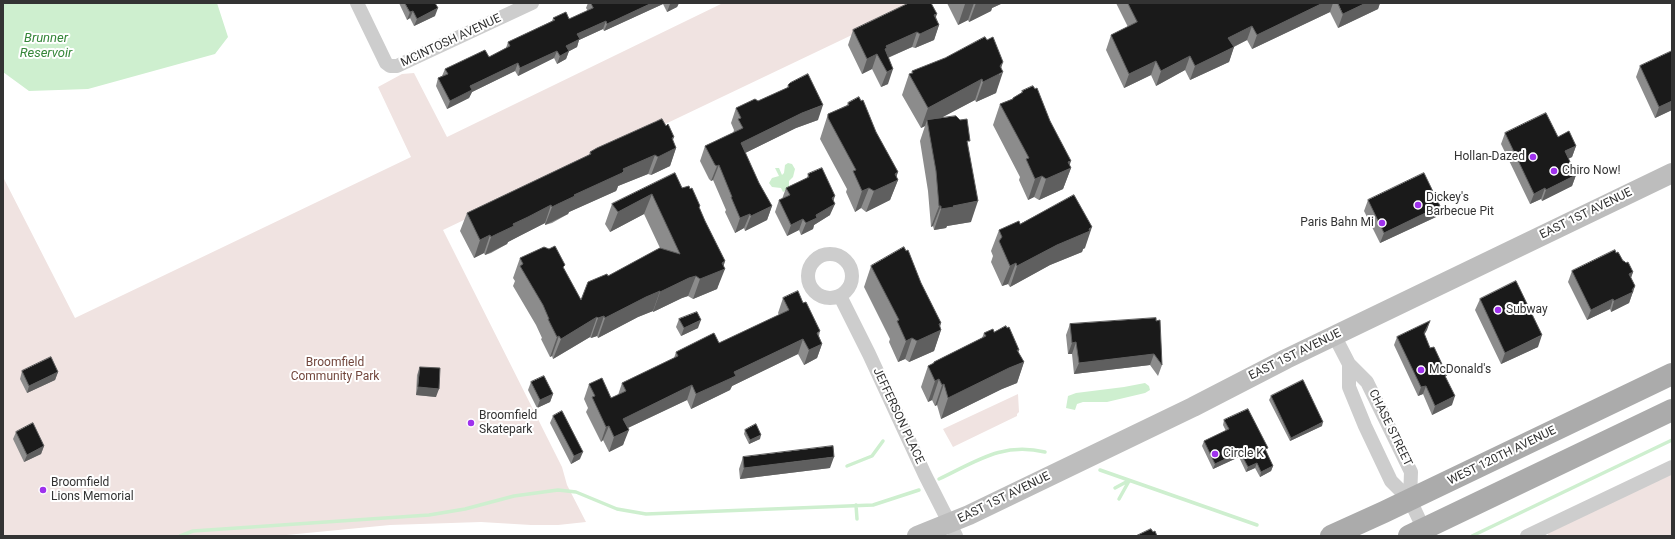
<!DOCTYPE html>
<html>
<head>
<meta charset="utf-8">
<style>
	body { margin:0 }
	#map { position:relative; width:1675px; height:539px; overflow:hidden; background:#fff; font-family:Roboto,sans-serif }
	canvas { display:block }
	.frame { position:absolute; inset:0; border:4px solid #333; pointer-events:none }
</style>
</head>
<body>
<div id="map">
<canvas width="1675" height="539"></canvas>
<div class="frame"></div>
</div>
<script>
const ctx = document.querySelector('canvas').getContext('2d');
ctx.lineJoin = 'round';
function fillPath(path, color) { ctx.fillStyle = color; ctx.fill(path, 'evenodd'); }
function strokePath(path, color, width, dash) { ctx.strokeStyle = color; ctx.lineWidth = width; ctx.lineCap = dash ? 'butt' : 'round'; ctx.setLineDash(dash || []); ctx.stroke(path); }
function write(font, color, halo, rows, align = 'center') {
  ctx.font = font + ' Roboto,sans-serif'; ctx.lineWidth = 4; ctx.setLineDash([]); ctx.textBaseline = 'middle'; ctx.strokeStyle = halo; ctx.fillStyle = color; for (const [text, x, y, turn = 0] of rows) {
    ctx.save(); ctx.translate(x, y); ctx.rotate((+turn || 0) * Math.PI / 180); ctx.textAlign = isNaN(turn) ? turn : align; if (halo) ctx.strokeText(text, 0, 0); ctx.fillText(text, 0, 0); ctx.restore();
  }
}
fillPath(new Path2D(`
	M723 3H919L443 230 562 467 567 485 586 522 558 525H531L481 522 390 525 276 536H3V177L75 318 411 157 378 87 402 74 414 73 447 137Z
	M1018 394 1019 412 1017 414V416L953 447 943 429Z
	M1672 474V536H1549L1547 533Z`), '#f0e3e1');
fillPath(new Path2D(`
	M3 3H217L228 37 215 54 88 89 29 91 3 72Z
	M788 163 792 164 795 169 793 177 789 181V189L783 192 781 188 772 187 769 183 772 178 779 176 775 168H779L782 175 784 173 785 165Z
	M1145 383 1149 386 1150 390 1145 393 1107 402H1083L1077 404 1075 410 1066 408 1068 396 1076 393 1124 387Z`), '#ceefcf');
strokePath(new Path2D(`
	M847 466 872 456 883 441
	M1100 470 1257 525
	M939 479C977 461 1002 442 1045 452
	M1115 488 1128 481
	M1119 499 1129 481
	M856 505 857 519
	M180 536 193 531 429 515 465 509 514 496 558 490 576 492 617 509 646 514 873 505 919 490
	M1472 536 1672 440`), '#ceefcf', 3.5);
strokePath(new Path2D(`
	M357 3 386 63 390 66H397L532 3
	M808 276a22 22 0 1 1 44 0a22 22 0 1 1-44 0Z
	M840 296 869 354 925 475 956 536
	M1334 335 1349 364 1367 382 1411 472 1410 500
	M1349 364V387L1365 426 1391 481 1410 500 1427 536
	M1527 536 1672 467`), '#cdcdcd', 14);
strokePath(new Path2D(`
	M917 536 969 515 1193 407 1286 359 1672 173`), '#bdbdbd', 20);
strokePath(new Path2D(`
	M1331 536 1384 512 1672 374
	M1409 536 1672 410`), '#ababab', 22);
fillPath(new Path2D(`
	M399 3H435V16L414 26 410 18 407 20Z
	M588 3H679L677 7 667 12 663 4 604 31 603 29 579 40 577 47 569 51 566 59 557 64 554 58 518 76 515 71 472 92 469 98 447 109 436 86 438 78 442 76 445 69 489 57 506 48 508 42 552 21 553 18 569 19 588 11 586 8Z
	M947 3H1003L992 8 991 11 969 22 968 20 958 25Z
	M1116 3H1380L1378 9 1338 28 1330 12 1252 49 1247 40 1234 47 1229 62 1190 80 1185 70 1156 86 1151 75 1124 88 1106 50 1111 35 1128 27Z
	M936 17 939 25 934 40 915 48 912 47 888 58V84L881 87 872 69 862 74 848 45 853 30Z
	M1672 51V110L1655 118 1636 77 1640 66Z
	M1001 68 996 93 976 102 975 100 940 118 968 146 971 222 947 226 946 228 934 230 933 226 931 227 928 191 920 141 925 126 921 128 902 95 909 74H911L912 71Z
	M788 85 818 120 796 128 745 153 759 183 772 206 767 220 745 231 744 228 735 233 725 212 726 210 713 180 711 181 709 179 700 161 705 146 733 133 734 130 731 123 736 108 758 101 787 88Z
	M1022 91 1050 121 1071 168 1063 189 1039 200 1034 197 1028 200 1019 180 1020 177 993 125 1000 104 1012 99 1013 98 1021 93Z
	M848 103 876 132 898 172 896 176 898 180 890 200 866 212 861 208 855 212 846 192 847 189 820 139 828 114 847 105Z
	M1505 133 1558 137 1576 146 1572 157 1568 159 1576 175 1572 186 1542 201 1541 199 1530 204 1501 144Z
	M673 141 676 148 670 166 651 175 648 174 618 186 617 189 616 191 569 212 568 214 552 223 545 225V223L521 235 508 242 507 244 491 253 485 255 484 253 474 258 460 231 467 213 589 155 590 152Z
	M675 173 682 188 699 208 705 221 725 261 717 289 693 299 688 296 682 298 653 312V311L638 317 598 338 597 336 591 338 590 337 553 359 552 356 550 357 541 339 542 338 536 325 513 286 515 281 513 278 520 258 564 269 581 300 608 276 660 248 644 214 610 232 605 224 612 204Z
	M808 174 830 215 814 225 813 229 801 235 799 230 787 236 775 212 779 200 782 199 786 188 807 178Z
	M1368 200 1436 217 1380 243 1364 211Z
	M1020 224 1085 248 1083 249 1082 252 1050 265 1010 287 1008 284 1002 286 991 262 993 256 991 251 999 230Z
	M1616 253 1623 261 1626 263 1633 272 1631 278 1635 286 1629 303 1611 312 1610 309 1587 320 1568 282 1572 271Z
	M871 266 921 283 941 323 940 327 941 330 934 351 909 362 905 359 898 362 889 342 890 339 864 287Z
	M783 298 803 303 820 331 819 336 822 344 817 358 804 365 798 354 732 386 730 390 691 409 687 400 628 428 623 445 609 452 603 440 601 442 586 412 588 408 584 399 589 384 611 398 618 395 622 383 674 358 676 352 719 343 779 315 778 313Z
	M1480 299 1538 347 1501 364 1475 310Z
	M1156 318 1162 365 1158 376 1150 365 1074 374 1072 354H1068L1066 335 1070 324Z
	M679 319 698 328 681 336 676 327Z
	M1430 321 1424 335 1430 348 1446 378 1452 405 1432 415 1423 394 1418 396 1394 345 1397 337Z
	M994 332 1018 352 1024 362 1017 383 1002 389 941 419 937 405 935 406 932 400 928 402 921 387 928 366 933 364 934 362 982 338 984 333Z
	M420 367 436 397 416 395 417 375Z
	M22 371 58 372 55 380 27 393 20 379Z
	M531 382 553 394 550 402 537 408 528 390Z
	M1271 396 1322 426 1290 441 1269 400Z
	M553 416 580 459 571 464 550 423Z
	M1224 420 1266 452 1273 466 1271 471 1260 477 1255 468 1246 472 1239 457 1213 469 1202 446 1204 441 1226 431 1223 425Z
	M745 430 760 439 749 444 744 434Z
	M16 432 44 446 41 454 24 462 13 439Z
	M743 457 830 468 740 479 739 469Z`), '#8c8c8c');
fillPath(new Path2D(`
	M652 3H664L663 4 604 31 607 24Z
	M671 3H679L677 7 667 12 670 4Z
	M968 3H974L968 20 958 25 965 4Z
	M976 3H1003L992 8 991 11 969 22Z
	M1323 3H1333L1330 12 1252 49 1257 35Z
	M1366 3H1380L1378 9 1338 28 1343 14Z
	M438 8 435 16 414 26 417 19Z
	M413 11 410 18 407 20 410 12Z
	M937 14 932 28 939 25 934 40 915 48 920 34 934 15Z
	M606 21 603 29 579 40 577 47 564 54 566 46 577 34Z
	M1252 26 1247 40 1223 52 1228 38Z
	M917 32 912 47 880 61 886 46Z
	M1234 47 1229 62 1190 80 1195 66Z
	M557 51 554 58 518 76 520 68Z
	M569 51 566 59 557 64 560 56Z
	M877 54 872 69 862 74 867 59Z
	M1190 56 1185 70 1156 86 1161 71Z
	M1156 61 1151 75 1124 88 1129 74Z
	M1003 62 999 75 1003 72 996 93 976 102 983 82 1000 66Z
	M518 63 515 71 472 92 469 98 447 109 450 101 470 86Z
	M893 69 888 84 881 87 887 72Z
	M982 79 975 100 928 125 927 120 925 126 921 128 928 108Z
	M1672 101V110L1655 118 1659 107Z
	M823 105 818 120 796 128 735 158 741 143 802 113Z
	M674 137 669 151 676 148 670 166 651 175 658 157 672 138Z
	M1576 146 1572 157 1561 162 1565 151Z
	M655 155 648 174 618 186 617 189 616 191 569 212 568 214 545 225 552 207 623 169Z
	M1071 161 1068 170 1071 168 1063 189 1039 200 1046 179 1068 162Z
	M719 165 713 180 711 181 717 166Z
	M898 172 895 181 898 180 890 200 866 212 874 191 895 174Z
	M1576 175 1572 186 1542 201 1546 190Z
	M1042 176 1034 197 1028 200 1035 179Z
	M869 188 861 208 855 212 862 191Z
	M1545 188 1541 199 1530 204 1534 194Z
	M652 194 644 214 610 232 618 212Z
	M835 196 832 205 835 204 830 215 814 225 813 229 801 235 806 223 816 215 832 198Z
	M978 201 971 222 947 226 946 228 934 230 941 209 953 206Z
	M551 205 545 223 508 242 507 244 485 255 491 237 513 224Z
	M772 206 767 220 745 231 751 216Z
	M939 206H941L933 226 931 227Z
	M1440 206 1436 217 1380 243 1384 233Z
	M750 214 744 228 735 233 740 218Z
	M803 219 799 230 787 236 791 225Z
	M1092 227 1085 248 1083 249 1082 252 1050 265 1010 287 1017 266 1057 245Z
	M490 235 484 253 474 258 480 240Z
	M725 261 722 270 725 269 717 289 693 299 700 279 722 263Z
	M1016 263 1008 284 1002 286 1010 266Z
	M1633 272 1629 283V274Z
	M696 276 688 296 682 298 653 312 660 292 689 278Z
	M1635 286 1629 303 1611 312 1614 301 1632 290Z
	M660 291 653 311 638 317 598 338 605 318 646 297Z
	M1613 299 1610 309 1587 320 1591 310Z
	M604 316 597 336 591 338 598 318Z
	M597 317 590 337 553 359 561 339Z
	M701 320 698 328 681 336 684 328Z
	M1430 321 1427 330 1420 342 1424 333Z
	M941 323 938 332 941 330 934 351 909 362 917 341 939 324Z
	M1542 335 1538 347 1501 364 1505 353Z
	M559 336 552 356 550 357 557 337Z
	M912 338 905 359 898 362 906 341Z
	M803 339 798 354 732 386 730 390 691 409 696 394 734 372Z
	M1076 342 1072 354H1068L1072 343Z
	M822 344 817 358 804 365 809 350Z
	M1017 350H1019L1012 367 1024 362 1017 383 1002 389 941 419 948 398Z
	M1154 354 1150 365 1074 374 1079 363Z
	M58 372 55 380 27 393 29 386Z
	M939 379 932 400 928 402 935 381Z
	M944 384 937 405 935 406 942 385Z
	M692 385 687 400 617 433 623 419Z
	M1426 386 1423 394 1418 396 1421 387Z
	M418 387 439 389 436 397 416 395Z
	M553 394 550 402 537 408 540 400Z
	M1455 396 1452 405 1432 415 1435 406Z
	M1323 422 1322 426 1290 441 1291 438Z
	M609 426 603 440 601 442 606 427Z
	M629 430 623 445 609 452 614 437Z
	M761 435 760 439 749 444 750 440Z
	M44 446 41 454 24 462 27 455Z
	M583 452 580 459 571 464 574 456Z
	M1240 452 1239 457 1213 469 1215 464Z
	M834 457 830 468 740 479 744 468Z
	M1257 463 1255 468 1246 472 1248 467Z
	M1273 466 1271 471 1260 477 1261 472Z`), '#5f5f5f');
const building = new Path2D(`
	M405 3H435L438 8 417 19 413 11 410 12Z
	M591 3H652L607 24 606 21 577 34 580 39 566 46 569 51 560 56 557 51 520 68 518 63 470 86 472 90 450 101 438 78 448 74 445 69 485 50 489 57 510 46 508 42 555 20 553 18 566 12 569 19 593 8Z
	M909 3H931L937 14 934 15 939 25 920 34 917 32 886 46 887 48 885 49 893 69 887 72 877 54 867 59 853 30Z
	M1128 3H1323L1257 35 1252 26 1228 38 1234 47 1195 66 1190 56 1161 71 1156 61 1129 74 1111 35 1137 22Z
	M1338 3H1366L1343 14Z
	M985 37 987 40 993 37 1003 62 1000 66 1003 72 983 82 982 79 928 108 909 74 913 73 912 71 945 58Z
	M1672 51V101L1659 107 1640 66Z
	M808 74 823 105 802 113 741 143 759 183 772 206 751 216 750 214 740 218 731 197H732L719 165 717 166 715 165 705 146 743 128 738 119 741 118 736 108 755 99 758 101 789 87 788 85 790 83Z
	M1033 86 1035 89 1037 88 1050 121 1071 161 1068 162 1071 168 1046 179 1042 176 1035 179 1026 159 1029 158 1000 104 1013 99V98L1023 92 1022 91Z
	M859 97 861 101 863 100 876 132 898 172 895 174 898 180 874 191 869 188 862 191 853 171 856 170 828 118V114L849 105 848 103Z
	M1546 113 1558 137 1569 131 1576 146 1565 151 1576 175 1546 190 1545 188 1534 194 1505 133Z
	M956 116 960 120 967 119 970 141H967L978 201 953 206 954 207 941 209V206H939L936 171 927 120Z
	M662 119 666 126 668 124 674 137 672 138 676 148 658 157 655 155 623 169 624 171 622 173 574 195 575 196 558 204 552 207 551 205 528 217 513 224 514 226 497 234 491 237 490 235 480 240 467 213 591 154 590 152 597 148 655 122Z
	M822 168 835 196 832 198 835 204 816 215 817 218 806 223 803 219 791 225 779 200 790 195 786 188 809 177 808 174Z
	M675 173 682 188 689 186 690 189 692 188 700 206 699 207 705 221 725 261 722 263 725 269 700 279 696 276 689 278 660 292V291L646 297 605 318 604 316 598 318 597 317 561 339 559 336 557 337 548 319H549L543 305 520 266 523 264 520 258 544 247 549 249 555 246 565 265 563 267 581 300 588 282 607 274 608 276 656 250 660 248 680 254 652 194 618 212 612 204Z
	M1424 173 1440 206 1384 233 1368 200Z
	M1074 195 1092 227 1089 229 1090 231 1057 245 1017 266 1016 263 1010 266 999 241 1002 237 999 230 1019 221 1020 224Z
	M904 247 906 251 908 250 921 283 941 323 939 324 941 330 917 341 912 338 906 341 897 321 899 320 871 266Z
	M1615 250 1616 253 1618 252 1623 261H1624L1626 263 1628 262 1633 272 1629 274 1635 286 1632 290 1633 292 1614 301 1613 299 1591 310 1572 271Z
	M1516 281 1542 335 1505 353 1480 299Z
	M798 291 803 303 806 302 820 331 817 333 822 344 809 350 803 339 734 372 736 376 696 394 692 385 623 419 629 430 614 437 609 426 606 427 592 397 595 396 589 384 602 378 611 398 626 391 622 383 678 356 676 352 714 333 719 343 789 310 783 298Z
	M697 312 701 320 684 328 679 319Z
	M1156 318V321L1160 320 1162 365 1154 354 1079 363 1076 342 1072 343 1070 324Z
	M1430 321 1424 333 1430 348 1434 347 1447 375 1445 376 1455 396 1435 406 1426 386 1421 387 1397 337Z
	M1006 326 1007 328 1009 327 1019 350H1017L1024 362 1009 368 948 398 944 384 942 385 939 379 935 381 928 366 934 363V362L986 336 984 333 993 329 994 332Z
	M51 357 58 372 29 386 22 371Z
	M420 367 440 368 439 389 418 387Z
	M544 376 553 394 540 400 531 382Z
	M1303 380 1323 422 1291 438 1271 396Z
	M1248 409 1268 448 1265 449 1273 466 1261 472 1257 463 1248 467 1240 452 1215 464 1204 441 1229 429 1224 420Z
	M562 411 583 452 574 456 553 416Z
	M33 423 44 446 27 455 16 432Z
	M756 424 761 435 750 440 745 430Z
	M833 446 834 457 744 468 743 457Z
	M1151 529 1153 532 1155 531 1157 536H1136Z`);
fillPath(building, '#1a1a1a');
strokePath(building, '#5f5f5f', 1);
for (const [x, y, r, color] of [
	[1533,157,4,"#9f31ed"],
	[1554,171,4,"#9f31ed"],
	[1418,205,4,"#9f31ed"],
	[1382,223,4,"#9f31ed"],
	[1498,310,4,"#9f31ed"],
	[1421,370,4,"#9f31ed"],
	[471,423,4,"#9f31ed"],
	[1215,454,4,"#9f31ed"],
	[43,490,4,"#9f31ed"]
]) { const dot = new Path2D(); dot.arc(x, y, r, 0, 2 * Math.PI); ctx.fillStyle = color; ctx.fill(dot); strokePath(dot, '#fff', 1.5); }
write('12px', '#333', '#fff', [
	["MCINTOSH AVENUE",451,41,-25],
	["EAST 1ST AVENUE",1586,214,-26],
	["EAST 1ST AVENUE",1295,355,-26],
	["JEFFERSON PLACE",898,416,65],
	["CHASE STREET",1390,428,64],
	["WEST 120TH AVENUE",1502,456,-26],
	["EAST 1ST AVENUE",1004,498,-26]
]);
write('12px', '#333', '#fff', [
	["Hollan-Dazed",1525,157,"right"],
	["Chiro Now!",1562,171],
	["Dickey's",1426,198],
	["Barbecue Pit",1426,212],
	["Paris Bahn Mi",1374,223,"right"],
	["Subway",1506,310],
	["McDonald's",1429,370],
	["Broomfield",479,416],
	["Skatepark",479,430],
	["Circle K",1223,454],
	["Broomfield",51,483],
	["Lions Memorial",51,497]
], 'left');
write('12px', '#72473d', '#fff', [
	["Broomfield",335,363],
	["Community Park",335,377]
]);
write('italic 13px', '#358639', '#fff', [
	["Brunner",46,39],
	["Reservoir",46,54]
]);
</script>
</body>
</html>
